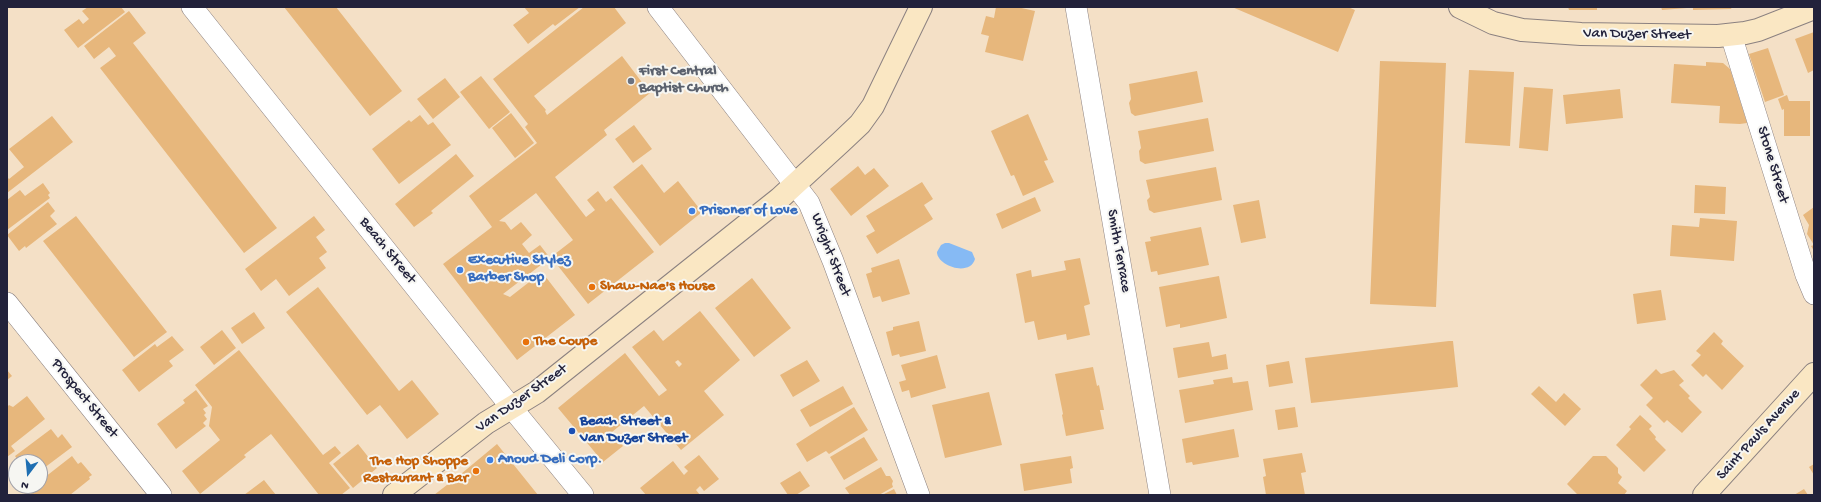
<!DOCTYPE html>
<html>
<head>
<meta charset="utf-8">
<style>
	body { margin:0 }
	#map { position:relative; width:1821px; height:502px; overflow:hidden; background:#f4e0c6; font-family:"Gochi Hand",sans-serif }
	canvas { display:block }
	.frame { position:absolute; inset:0; border:8px solid #22223b; pointer-events:none }
	.north { position:absolute; left:8px; top:454px; width:40px; height:40px; box-sizing:border-box; background:#f6f6f2; border:1px solid #a1a1a9; border-radius:50%; rotate:196deg; font-size:11px; font-weight:700; line-height:16px; text-align:center; color:#22223b }
	.north::after { content:''; display:block; margin:auto; width:14px; height:18px; background:#1f6fb2; clip-path:polygon(50% 0,100% 100%,50% 72%,0 100%) }
</style>
</head>
<body>
<div id="map">
<canvas width="1821" height="502"></canvas>
<div class="frame"></div>
<div class="north">N</div>
</div>
<script>
const ctx = document.querySelector('canvas').getContext('2d');
ctx.lineJoin = 'round';
function fillPath(path, color) { ctx.fillStyle = color; ctx.fill(path, 'evenodd'); }
function strokePath(path, color, width, dash) { ctx.strokeStyle = color; ctx.lineWidth = width; ctx.lineCap = dash ? 'butt' : 'round'; ctx.setLineDash(dash || []); ctx.stroke(path); }
function write(font, color, halo, rows, align = 'center') {
  ctx.font = font + ' "Gochi Hand",sans-serif'; ctx.lineWidth = 4; ctx.setLineDash([]); ctx.textBaseline = 'middle'; ctx.strokeStyle = halo; ctx.fillStyle = color; for (const [text, x, y, turn = 0] of rows) {
    ctx.save(); ctx.translate(x, y); ctx.rotate((+turn || 0) * Math.PI / 180); ctx.textAlign = isNaN(turn) ? turn : align; if (halo) ctx.strokeText(text, 0, 0); ctx.fillText(text, 0, 0); ctx.restore();
  }
}
fillPath(new Path2D(`
	M945 243H949L972 252 975 259C970 277 937 266 937 252L941 245Z`), '#86baf4');
fillPath(new Path2D(`
	M88 7H121L125 12 78 48 64 30 79 19 83 24 89 19 82 11Z
	M284 7H336L402 91 370 116Z
	M524 7H580L555 26 553 24 528 44 513 25 529 13Z
	M584 7H614L626 23 534 96 546 110 545 111 547 115 622 56 650 93 604 130 607 135 555 177 586 217 595 210 587 200 598 191 606 202 611 198 654 252 588 304 551 257 573 240 536 193 499 221 505 222 511 230 521 222 532 235 522 244 529 253 540 245 550 258 503 294 510 297 542 272 575 315 517 360 443 264 492 227 469 196 537 143 525 127 528 124 493 79Z
	M996 7H1017L1035 11 1023 61 985 52 989 36 981 34 986 16 994 18Z
	M1232 7H1348L1355 10 1338 52Z
	M1568 7H1597V10H1569Z
	M1661 7H1687V8L1662 10Z
	M1693 7H1732L1731 9 1693 10Z
	M129 11 146 33 133 43 277 228 244 253 100 68 116 56 109 47 94 59 84 46Z
	M1814 32V70L1808 73 1795 39Z
	M1768 48 1784 95 1765 102 1749 54Z
	M1380 61 1446 63 1436 307 1370 304Z
	M1706 62 1723 63 1730 69 1747 123 1740 124 1719 123 1720 106 1671 103 1674 64 1706 66Z
	M1469 70 1514 72 1510 146 1465 143Z
	M1197 71 1203 102 1135 116 1131 113 1129 103 1131 99 1129 84Z
	M481 76 510 112 489 129 460 92Z
	M445 78 460 97 433 119 417 99Z
	M1524 87 1553 89 1548 151 1519 148Z
	M1620 89 1623 118 1566 124 1563 95Z
	M1787 95 1789 101H1810V136H1784V109L1782 110 1778 99Z
	M511 113 534 143 515 158 492 128Z
	M1028 114 1048 160 1044 161 1054 182 1023 196 1014 175 1011 176 991 131Z
	M420 115 428 125 433 122 451 145 399 184 372 149 409 120 411 122Z
	M52 116 73 142 7 193V177L9 179 24 167 9 149Z
	M1208 118 1214 151 1145 164 1140 161 1139 151 1141 148 1138 131Z
	M634 125 652 149 633 163 615 139Z
	M456 154 474 176 431 211 433 213 414 227 395 204Z
	M642 164 664 193 678 181 702 212 660 246 613 187Z
	M858 166 865 175 874 168 889 186 851 216 830 189Z
	M1216 167 1222 200 1154 213 1149 210 1147 200 1150 197 1146 180Z
	M922 182 933 199 924 205 933 219 877 254 866 236 875 231 866 216Z
	M43 183 50 193 48 195 50 198 7 230V200L20 190 25 196Z
	M1695 185 1726 187 1725 214 1694 213Z
	M1035 197 1041 211 1002 229 996 214Z
	M1259 200 1266 238 1241 243 1233 205Z
	M48 202 55 211 50 216 57 224 26 248 25 246 19 251 7 235Z
	M1814 207V251L1811 246 1814 245 1807 234 1809 225 1803 215Z
	M76 216 167 332 134 357 43 241Z
	M314 216 325 230 316 237 327 252 319 258 326 268 289 296 276 279 261 291 245 269Z
	M1700 218 1737 221 1734 261 1670 256 1672 225 1699 227Z
	M1201 227 1209 265 1158 275 1157 271 1151 272 1145 242 1151 241 1150 237Z
	M1080 258 1090 304 1084 306 1090 335 1067 340 1066 334 1038 340 1034 321 1025 323 1016 274 1031 270 1032 277 1066 270 1064 261Z
	M899 259 910 294 882 302 880 296 873 298 866 274 872 272 871 268Z
	M1219 276 1227 318 1180 328V324L1166 327 1159 287Z
	M752 278 791 328 754 357 715 308Z
	M318 287 399 391 412 380 439 414 407 439 380 405 367 415 286 312Z
	M1661 290 1666 320 1637 324 1633 294Z
	M700 311 740 360 704 391 724 415 681 450 644 406 612 432 623 446 603 462 558 408 625 353 659 396 667 390 632 347 654 330 663 341ZM678 360 682 364 679 367 675 362Z
	M254 312 265 328 242 344 231 328Z
	M919 321 926 351 900 357 899 354 892 356 886 332 893 330V327Z
	M222 330 236 348 214 365 200 347Z
	M1714 332 1723 341 1721 344 1744 366 1722 390 1706 374 1703 377 1691 365 1701 355 1696 351Z
	M172 336 184 350 169 361 173 366 139 392 122 370 155 344 157 347Z
	M1449 341H1453L1458 387 1311 403 1305 358Z
	M1209 342 1212 357 1226 354 1228 369 1178 378 1173 348Z
	M239 350 323 455 335 446 341 453 329 463 350 488 341 495H319L271 434 244 455 246 457 200 494 182 471 220 440 209 426 212 407 195 385Z
	M937 355 946 388 911 398 909 390 902 392 899 382 906 380 901 365Z
	M807 360 820 381 793 397 780 375Z
	M1289 361 1293 383 1269 387 1266 365Z
	M1093 367 1097 386 1099 385 1104 410H1100L1104 429 1066 436 1062 415 1063 414 1055 374Z
	M1656 369 1661 374 1674 370 1684 381 1679 385 1690 396 1688 398 1702 412 1682 433 1667 420 1664 423 1646 405 1653 398 1640 385Z
	M7 370 12 376 7 380Z
	M1232 377 1233 383 1248 381 1253 410 1185 423 1179 390 1214 384 1213 380Z
	M843 386 853 404 810 427 800 410Z
	M1539 386 1556 402 1564 393 1581 409 1565 426 1531 394Z
	M196 390 208 406 203 409 206 413 204 415 207 419 203 423 206 426 176 449 157 424 185 403 183 400Z
	M989 392 1002 445 945 458 932 405Z
	M27 396 45 419 11 446 15 451 7 457V407L9 405 13 407Z
	M854 407 868 430 829 454 826 451 807 462 796 444Z
	M1295 407 1298 427 1278 430 1275 410Z
	M1640 415 1652 426 1649 429 1656 437 1655 439 1666 450 1644 472 1616 445 1631 429 1629 427Z
	M51 429 58 438 62 434 72 447 40 471V462H19L15 456Z
	M1234 429 1239 457 1193 465 1192 462 1186 463 1182 439Z
	M864 437 878 460 844 480 830 457Z
	M358 444 377 468 353 488 333 464Z
	M497 444 538 495H434L461 474Z
	M1302 453 1306 472 1301 473 1305 495H1266L1263 477 1266 476 1263 459Z
	M699 455 719 479 704 491 700 486 696 490 700 495H646L640 488 673 461 684 475 688 471 684 467Z
	M72 456 78 464 81 462 92 475 89 477 90 479 70 495H25L24 494 34 486H40V481Z
	M1071 456 1073 468 1070 469 1072 483 1024 491 1020 464Z
	M1593 456H1606L1618 468V473L1622 477 1618 483 1627 491 1624 495H1578L1567 484Z
	M1814 464V475L1809 467Z
	M881 467 886 476H890L893 481 892 484 893 487 879 495H850L845 488Z
	M800 471 810 486 796 495H788L780 483Z
	M264 480 276 495H244Z
	M894 489 897 495H882Z
	M1804 489 1808 495H1794Z`), '#e7b77c');
const street = new Path2D(`
	M192 7 511 407 583 495
	M658 7 809 203 833 261 919 495
	M1076 7 1160 495
	M1731 35 1806 275 1814 294
	M7 303 161 495`);
const secondary = new Path2D(`
	M1460 7 1493 23 1522 30 1581 34 1718 36 1745 33 1758 30 1814 8
	M394 495 486 423 537 392 779 199 841 142 860 124 873 106 921 7
	M1704 495 1814 374`);
strokePath(street, '#8b8180', 22);
strokePath(secondary, '#8b8180', 24);
strokePath(street, '#fff', 21);
strokePath(secondary, '#fae7c3', 22);
for (const [x, y, r, color] of [
	[631,81,4,"#6b7280"],
	[692,211,4,"#3f7fe0"],
	[460,270,4,"#3f7fe0"],
	[592,287,4,"#e8710a"],
	[526,342,4,"#e8710a"],
	[572,431,4,"#1a4fb4"],
	[490,460,4,"#3f7fe0"],
	[476,471,4,"#e8710a"]
]) { const dot = new Path2D(); dot.arc(x, y, r, 0, 2 * Math.PI); ctx.fillStyle = color; ctx.fill(dot); strokePath(dot, '#f6f6f2', 1.5); }
write('15px', '#22223b', '#f6f6f2', [
	["Van Duzer Street",1637,35,1],
	["Stone Street",1772,165,73],
	["Beach Street",387,251,51],
	["Smith Terrace",1118,251,80],
	["Wright Street",830,255,69],
	["Prospect Street",84,399,51],
	["Van Duzer Street",522,399,-35],
	["Saint Pauls Avenue",1759,435,-48]
]);
write('bold 15px', '#5b616d', '#f6f6f2', [
	["First Central",639,72],
	["Baptist Church",639,89]
], 'left');
write('bold 15px', '#366cbe', '#f6f6f2', [
	["Prisoner of Love",700,211],
	["Executive Stylez",468,261],
	["Barber Shop",468,278],
	["Anoud Deli Corp.",498,460]
], 'left');
write('bold 15px', '#c56008', '#f6f6f2', [
	["Shaw-Nae's House",600,287],
	["The Coupe",534,342],
	["The Hop Shoppe",468,462,"right"],
	["Restaurant & Bar",468,479,"right"]
], 'left');
write('bold 15px', '#164399', '#f6f6f2', [
	["Beach Street &",580,422],
	["Van Duzer Street",580,439]
], 'left');
</script>
</body>
</html>
